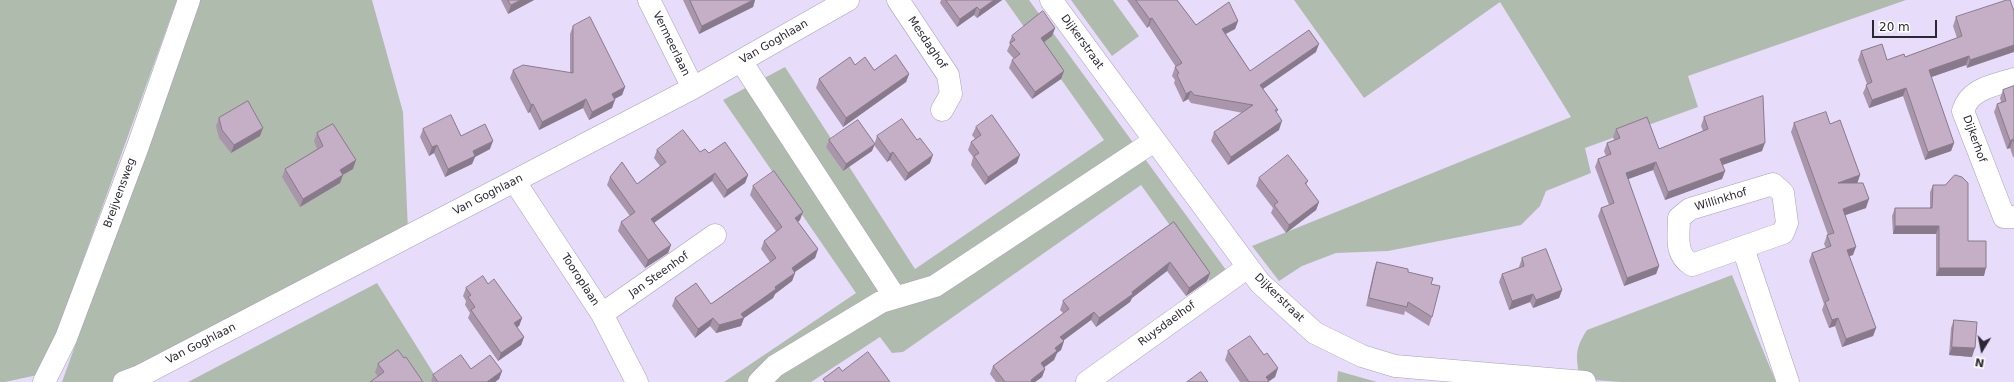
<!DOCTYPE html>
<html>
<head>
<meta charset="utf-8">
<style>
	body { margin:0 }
	#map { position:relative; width:2014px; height:382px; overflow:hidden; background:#e7ddfb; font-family:"DejaVu Sans",sans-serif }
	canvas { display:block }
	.north { position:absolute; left:1962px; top:330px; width:40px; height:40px; -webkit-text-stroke:3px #fff; paint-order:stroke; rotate:190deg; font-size:11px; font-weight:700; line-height:16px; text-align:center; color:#2c2833 }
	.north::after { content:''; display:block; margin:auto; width:14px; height:18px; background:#2c2833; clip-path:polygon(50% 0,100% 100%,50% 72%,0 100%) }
	.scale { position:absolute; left:1872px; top:20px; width:65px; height:18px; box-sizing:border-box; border:2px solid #2c2833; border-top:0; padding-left:5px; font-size:12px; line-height:14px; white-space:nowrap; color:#2c2833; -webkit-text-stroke:3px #fff; paint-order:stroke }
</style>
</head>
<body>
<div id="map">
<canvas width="2014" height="382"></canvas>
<div class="north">N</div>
<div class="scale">20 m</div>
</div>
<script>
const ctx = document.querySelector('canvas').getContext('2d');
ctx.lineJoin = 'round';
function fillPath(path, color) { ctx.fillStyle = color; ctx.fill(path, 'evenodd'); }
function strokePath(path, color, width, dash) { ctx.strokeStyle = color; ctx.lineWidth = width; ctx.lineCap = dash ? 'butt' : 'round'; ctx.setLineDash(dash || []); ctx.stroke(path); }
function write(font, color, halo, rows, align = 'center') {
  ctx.font = font + ' "DejaVu Sans",sans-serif'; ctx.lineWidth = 3.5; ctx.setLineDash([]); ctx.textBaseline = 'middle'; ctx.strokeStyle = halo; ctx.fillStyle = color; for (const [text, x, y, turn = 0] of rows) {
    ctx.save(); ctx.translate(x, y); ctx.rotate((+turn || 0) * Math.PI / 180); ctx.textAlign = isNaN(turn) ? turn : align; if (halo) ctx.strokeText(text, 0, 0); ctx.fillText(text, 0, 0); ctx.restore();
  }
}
fillPath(new Path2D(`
	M0 0H177L42 374 5 382H0Z
	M199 0H372L403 112 408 231 182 351 112 382H62Z
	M1005 0H1029L1229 274 1214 287 1141 185 903 352 892 353 880 337 811 382H724L856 293 723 100 785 67 915 269 1104 140Z
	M1071 0H1113L1139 36 1112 56Z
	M1294 0H1906L1688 76 1698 107 1585 148 1591 173 1546 191 1540 206 1521 225 1388 251 1336 253 1302 266 1279 281 1252 246 1571 117 1500 2 1364 98Z
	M1732 275 1776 382H1621L1580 379C1576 357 1574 350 1587 330Z
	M377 283 439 382H188Z
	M1338 371 1377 382H1337Z`), '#afbcad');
const minor = new Path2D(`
	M649 0 693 88
	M898 0 948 75 951 94 942 110
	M1051 0 1260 283 1315 333 1362 356 1395 366 1585 382
	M741 61 895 297
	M2014 79C1993 86 1970 88 1963 111L2004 217H2014
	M515 182 602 314 637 382
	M1773 184 1783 193 1787 223 1783 233 1692 265C1674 254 1679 237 1679 218L1690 209Z
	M1743 248 1788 382
	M602 314 715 235
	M44 382 66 338 137 149 189 0
	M124 382 140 376 693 88 848 0
	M759 382 775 366 881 302 935 286 1154 141
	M1087 382 1248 267`);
strokePath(minor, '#a89fba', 23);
strokePath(minor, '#fff', 22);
fillPath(new Path2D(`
	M501 0H534L508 14Z
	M683 0H755L753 7 699 34Z
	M941 0H1002L977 18 974 15 957 27 940 3Z
	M1127 0H1177L1196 25 1238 21 1235 29 1226 34 1250 71 1316 52 1263 89 1278 110 1276 113 1279 130 1228 165 1211 141 1214 132 1243 113 1191 103 1188 99 1183 102 1174 83 1175 80 1172 76 1175 67H1176L1149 26 1147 28Z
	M2014 11 1967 68 1966 65 1931 77 1954 143 1951 151 1925 160 1903 96 1869 108 1863 93 1867 84 1858 60 1861 51 1887 60 1905 57 1957 38 1953 26 1956 17Z
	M573 26 625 87 622 95 614 99 612 108 589 120 583 108 539 130 530 112 528 113 510 78 513 70 570 73V34Z
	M1055 28 1052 36 1044 42 1064 71 1061 79 1032 99 1009 68 1012 60 1014 59 1007 51 1010 44 1009 43 1012 36Z
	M874 70 909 74 906 82 843 127 816 88 819 79Z
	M2014 86V157H2013L2010 148 2007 149 1994 112 1997 104 2001 102 2000 98 2003 90Z
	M1704 117 1762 151 1722 165 1725 171 1722 179 1665 200 1653 170 1628 179 1659 266 1656 274 1624 286 1598 216 1601 208 1609 205 1595 167 1598 159 1606 156 1604 151 1607 143 1614 140 1613 137 1616 129 1659 149 1703 131 1701 126Z
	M219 118 260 136 231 153 219 138 216 126Z
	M1794 123 1830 124 1860 175 1857 183 1866 208 1845 215 1853 255 1849 256 1876 328 1873 336 1842 347 1835 326 1829 328 1822 310 1824 304 1809 261 1812 253 1826 248 1824 244 1827 235H1828L1791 132Z
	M976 127 1017 163 985 185 971 165 973 157 968 150 971 142 975 139 972 135Z
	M423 129 461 136 490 149 475 157 472 164 445 177 434 153 429 156 420 137Z
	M317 133 353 169 343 175 340 183 300 207 282 177 285 169 317 149 314 141Z
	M877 136 930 163 905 181 890 160 887 162 874 145Z
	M829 140 872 151 843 171 826 147Z
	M657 150 709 153 748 175 745 183 724 198 712 181 654 223 671 245 668 253 645 268 618 231 621 222 630 216 607 185 610 177 637 184 660 166 654 158Z
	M1259 178 1308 181 1306 185 1319 202 1316 210 1286 233 1271 213 1273 208 1256 186Z
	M1933 185 1968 241 1984 276H1936V234H1893L1892 216 1895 208H1930V192Z
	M753 186 800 220 798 222 818 249 815 258 795 272V273L792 281 775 294 773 298 744 318 741 326 716 333 710 326 695 338 672 306 675 298 711 304 770 262 761 249 764 241 776 231 750 195Z
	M1174 222 1210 273 1207 281 1186 296 1167 271 1132 298 1130 302 1096 327 1091 320 1063 341H1064L1061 350 1057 353 1054 360 1044 367 1045 369 1042 377 1035 382H996L990 374 993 366 1063 313 1060 310 1063 301Z
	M1522 258 1562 290 1559 298 1533 308 1530 302 1509 310 1499 282 1502 274 1519 268V267Z
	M1377 262 1408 272 1431 284 1432 317 1429 326 1405 311 1404 315 1366 306 1374 270Z
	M488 284 522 318 519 326 517 327 524 337 521 345 498 361 468 318 470 313 465 305 466 301 463 296 466 288Z
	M1954 320 1972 357 1949 355 1951 328Z
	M1228 351 1264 355 1278 368 1275 377 1268 382H1240L1225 360Z
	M404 358 378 377 375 372 378 364Z
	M471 369 502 371 499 379 495 382H431L433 375Z`), '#a996ab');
fillPath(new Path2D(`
	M521 0H534L508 14 511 5Z
	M753 0H755L753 7 699 34 702 26Z
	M994 0H1002L977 18 980 10Z
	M977 7 974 15 957 27 960 19Z
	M1152 18 1149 26 1147 28 1150 19Z
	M1238 21 1235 29 1219 37 1222 29Z
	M1055 28 1052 36 1039 46 1041 38Z
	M1319 44 1316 52 1257 93 1260 85Z
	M2014 45V52L1967 68 1970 60Z
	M1969 56 1966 65 1926 79 1929 70Z
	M1064 71 1061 79 1032 99 1035 92Z
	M909 74 906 82 843 127 846 118Z
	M625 87 622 95 609 102 612 94Z
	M1906 88 1903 96 1869 108 1872 100Z
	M1191 91 1188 99 1183 102 1186 94Z
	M586 99 583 108 539 130 542 122Z
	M615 100 612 108 589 120 592 112Z
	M533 104 530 112 528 113 531 105Z
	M1282 121 1279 130 1228 165 1231 157Z
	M263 128 260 136 231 153 234 145Z
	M2013 139 2010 148 2007 149 2010 141Z
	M493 141 490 149 475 157 472 164 445 177 448 169 473 151Z
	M1765 143 1762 151 1717 167 1720 159Z
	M1954 143 1951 151 1925 160 1928 152Z
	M875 144 872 151 843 171 846 164Z
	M437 145 434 153 429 156 432 147Z
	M893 152 890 160 887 162 890 154Z
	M933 155 930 163 905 181 908 173Z
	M1020 155 1017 163 985 185 988 177Z
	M356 160 353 169 337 178 340 170Z
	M1656 162 1653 170 1623 181 1626 173Z
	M1725 171 1722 179 1665 200 1668 192Z
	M715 173 712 181 648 227 651 219Z
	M343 175 340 183 300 207 303 199Z
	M748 175 745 183 724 198 727 190Z
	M1860 175 1857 184 1838 183Z
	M1869 199 1866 208 1840 217 1843 209Z
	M1319 202 1316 210 1286 233 1289 225Z
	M803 212 800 220 792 226 795 218Z
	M1895 226H1939L1936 234H1893Z
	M671 245 668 253 645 268 648 260Z
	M1856 247 1853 255 1844 258 1847 250Z
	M818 249 815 258 789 276 792 268Z
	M1170 262 1167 271 1132 298 1130 302 1096 327 1099 318 1132 292Z
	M1659 266 1656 274 1624 286 1627 278Z
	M1939 268H1986L1984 276H1936Z
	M795 273 792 281 775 294 773 298 744 318 741 326 716 333 719 325 741 314 775 287Z
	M1210 273 1207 281 1186 296 1189 288Z
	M1562 290 1559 298 1533 308 1536 300Z
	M1533 294 1530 302 1509 310 1512 301Z
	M1094 312 1091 320 1057 345 1060 337Z
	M522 318 519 326 511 331 514 323Z
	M713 318 710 326 695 338 698 329Z
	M1838 318 1835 326 1829 328 1832 320Z
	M1876 328 1873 336 1842 347 1846 339Z
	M524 337 521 345 498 361 501 353Z
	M1064 341 1061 350 1057 353 1054 360 1038 372 1041 363 1055 348Z
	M1952 347 1975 348 1972 357 1949 355Z
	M1278 368 1275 377 1268 382H1264L1266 377Z
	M1045 369 1042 377 1035 382H1030L1031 380Z
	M502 371 499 379 495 382H487Z`), '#897a8b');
const building = new Path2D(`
	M508 0H521L511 5Z
	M690 0H753L702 26Z
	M946 0H994L980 10 977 7 960 19Z
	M1136 0H1177L1196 25 1229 2 1238 21 1222 29 1250 71 1309 30 1319 44 1260 85 1278 110H1275L1282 121 1231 157 1214 132 1253 105 1194 95 1191 91 1186 94 1177 75 1179 73 1175 67 1182 63 1152 18 1150 19Z
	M2007 0H2010L2014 11V45L1970 60 1969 56 1929 70 1954 143 1928 152 1906 88 1872 100 1866 85 1872 82 1861 51 1882 44 1887 60 1904 54 1905 57 1962 36 1956 17Z
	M1043 11 1055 28 1041 38 1064 71 1035 92 1012 60 1020 54 1010 43 1015 40 1012 36Z
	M590 17 625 87 612 94 615 100 592 112 586 99 542 122 533 104 531 105 513 70 523 65 573 73V26Z
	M896 55 909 74 846 118 819 79 850 57 855 65 865 57 874 70Z
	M2014 86V142L2013 139 2010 141 1997 104 2006 101 2003 90Z
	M1763 96 1765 143 1720 159 1725 171 1668 192 1656 162 1626 173 1659 266 1627 278 1601 208 1614 203 1598 159 1611 154 1607 143 1620 138 1616 129 1647 117 1659 149 1708 129 1704 117Z
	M248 101 263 128 234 145 222 130 219 118Z
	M1826 112 1830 124 1840 120 1860 175 1838 183H1863L1869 199 1843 209 1856 247 1847 250 1876 328 1846 339 1838 318 1832 320 1825 302 1829 300 1812 253 1831 246 1827 235 1834 233 1794 123Z
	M451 115 461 136 485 124 493 141 473 151 475 156 448 169 437 145 432 147 423 129Z
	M992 115 1020 155 988 177 974 156 979 153 971 142 981 135 976 127Z
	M902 119 917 140 920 138 933 155 908 173 893 152 890 154 877 136Z
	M858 120 875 144 846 164 829 140Z
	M333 124 356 160 340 170 343 175 303 199 285 169 323 146 317 133Z
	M683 130 700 152 705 149 709 153 725 142 748 175 727 190 715 173 651 219 671 245 648 260 621 222 635 212 610 177 622 162 637 184 666 162 657 150Z
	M1288 155 1308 181 1305 183 1319 202 1289 225 1274 205 1278 202 1259 178Z
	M774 171 803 212 795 218 818 249 792 268 795 273 775 287 776 289 741 314 744 318 719 325 713 318 698 329 675 298 696 283 711 304 776 258 764 241 782 227 753 186Z
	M1955 175 1962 177 1968 183V241H1986V268H1939V226H1895V208H1932L1933 185H1945Z
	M1174 222 1210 273 1189 288 1170 262 1132 292 1133 294 1099 318 1094 312 1060 337 1064 341 1055 348 1057 351 1041 363 1045 369 1031 380 1032 382H1005L993 366 1069 309 1063 301Z
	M1546 249 1562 290 1536 300 1533 294 1512 301 1502 274 1524 266 1522 258Z
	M1377 262 1408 269V272L1433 278 1431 284 1440 286 1432 317 1408 302 1407 307 1369 298Z
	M483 276 488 284 494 279 522 318 514 323 524 337 501 353 471 310 475 307 468 297 471 295 466 288Z
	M1954 320 1977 322 1975 348 1952 347Z
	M1250 336 1264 355 1267 353 1278 368 1266 377 1269 381 1267 382H1249L1228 351Z
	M398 350 404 358 406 357 423 382H370L384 372 378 364Z
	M868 352 890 382H825L823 379 839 367 842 371Z
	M461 355 471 369 490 355 502 371 487 382H438L433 375Z
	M1201 372 1208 382H1187Z`);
fillPath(building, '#c4afc7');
strokePath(building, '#897a8b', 1);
write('11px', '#2c2833', '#fff', [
	["Van Goghlaan",774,42,-30],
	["Dijkerstraat",1082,42,54],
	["Mesdaghof",927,43,56],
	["Vermeerlaan",671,44,64],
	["Dijkerhof",1974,139,70],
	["Breijvensweg",120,193,-70],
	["Van Goghlaan",488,195,-27],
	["Willinkhof",1721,200,-17],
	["Jan Steenhof",659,275,-35],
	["Tooroplaan",580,280,57],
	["Dijkerstraat",1279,298,44],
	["Ruysdaelhof",1167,324,-36],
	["Van Goghlaan",201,344,-27]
]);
</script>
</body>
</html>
